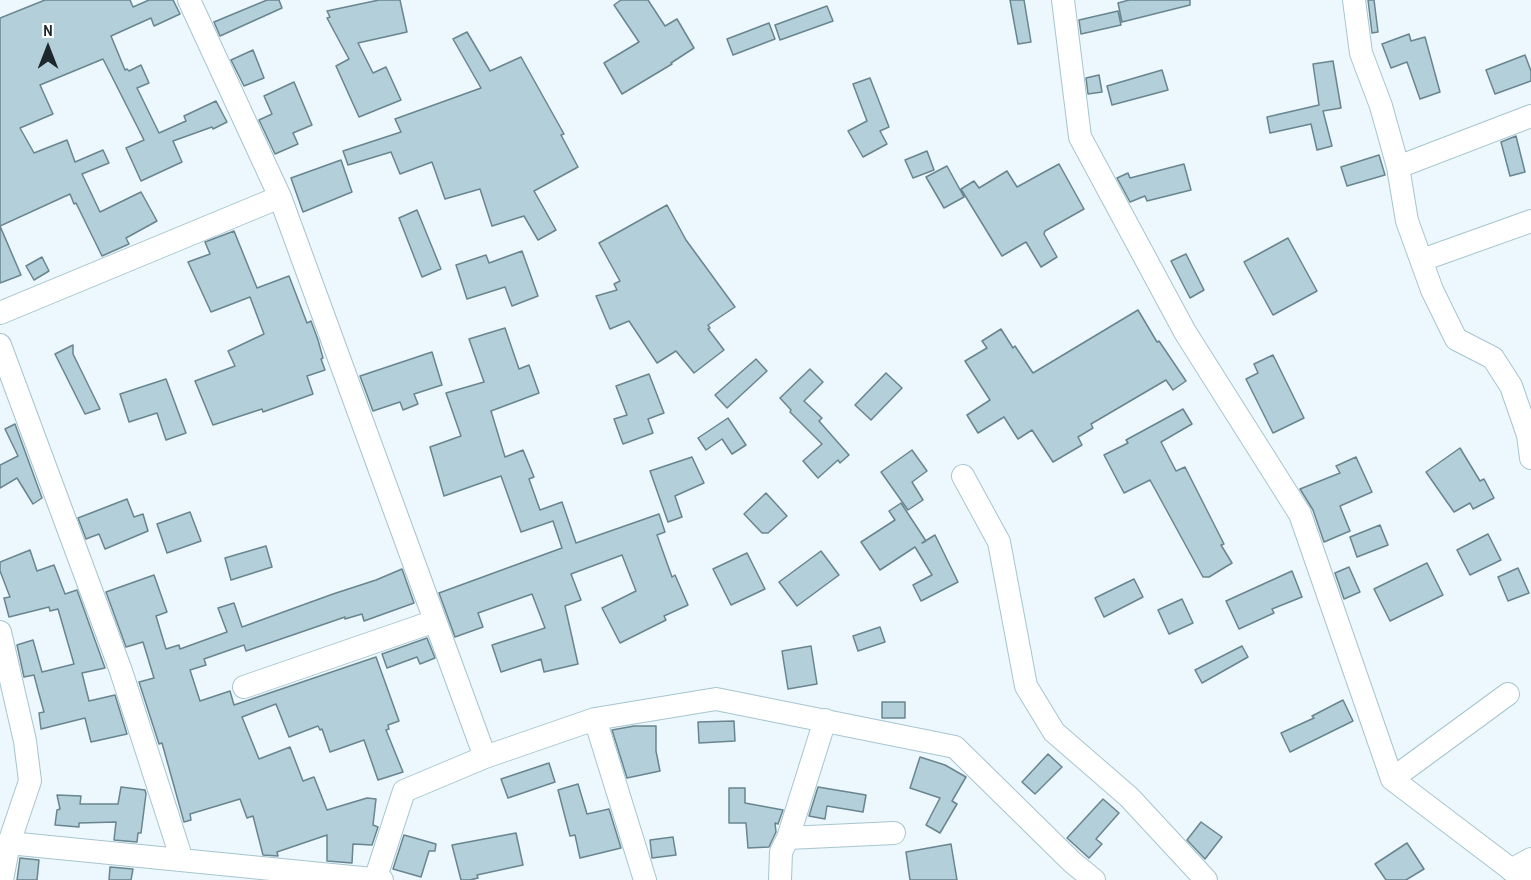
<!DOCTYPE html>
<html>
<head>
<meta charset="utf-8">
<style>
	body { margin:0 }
	#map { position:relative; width:1531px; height:880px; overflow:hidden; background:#ecf8fd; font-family:"Archivo Narrow",sans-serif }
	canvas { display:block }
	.north { position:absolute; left:18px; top:18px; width:60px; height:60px; -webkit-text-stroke:4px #fff; paint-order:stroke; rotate:0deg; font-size:16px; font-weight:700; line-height:24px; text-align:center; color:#1c272b }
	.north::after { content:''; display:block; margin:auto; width:21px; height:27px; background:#1c272b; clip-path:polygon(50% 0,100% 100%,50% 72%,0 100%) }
</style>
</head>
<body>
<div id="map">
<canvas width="1531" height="880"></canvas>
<div class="north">N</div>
</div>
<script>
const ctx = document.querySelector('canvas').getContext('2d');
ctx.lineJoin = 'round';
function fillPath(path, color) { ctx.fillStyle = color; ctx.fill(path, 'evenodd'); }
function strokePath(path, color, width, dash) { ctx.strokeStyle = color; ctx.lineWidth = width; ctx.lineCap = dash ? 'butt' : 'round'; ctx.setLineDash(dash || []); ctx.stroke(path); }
const building = new Path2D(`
	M45 0H130L133 7 149 0H173L180 14 154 26 151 18 111 36 125 70 127 69 129 71 141 65 149 83 137 88 159 133 186 121 184 116 216 101 227 122 213 129 212 127 173 141 182 162 141 181 126 148 144 140 103 59 40 85 53 114 20 128 34 153 67 140 75 162 103 150 109 163 82 174 100 212 141 192 157 221 126 238 129 244 102 256 76 203 74 204 70 194 0 226 21 275 0 283V18Z
	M267 0H279L282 8 220 36 214 22Z
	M379 0H400L407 32 358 43 373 73 386 67 401 100 359 117 336 66 349 59 327 18 330 17 327 11Z
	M621 0H648L665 26 677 19 694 48 671 63 672 64 622 94 604 63 639 42 614 5Z
	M1010 0H1024L1031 42 1018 44Z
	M1129 0H1190V5L1122 22 1118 3Z
	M1368 0H1374L1378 32 1372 33Z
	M827 6 833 21 780 40 775 25Z
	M1118 11 1121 25 1081 34 1079 20Z
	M769 23 775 39 733 55 727 39Z
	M467 32 490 71 521 57 564 134 561 135 578 167 534 191 556 230 538 240 524 216 492 226 480 189 445 199 432 162 400 174 391 152 348 165 343 151 401 132 395 119 481 88 453 39Z
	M1409 34 1411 41 1425 37 1440 92 1420 99 1407 62 1391 68 1382 44Z
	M253 50 264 78 244 86 231 60Z
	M1525 55 1531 71V81L1495 94 1486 70Z
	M1333 61 1341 108 1323 111 1332 146 1317 150 1311 124 1270 133 1267 117 1319 105 1313 64Z
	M1162 70 1168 90 1112 105 1107 86Z
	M1099 75 1102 92 1088 94 1086 78Z
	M870 78 889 127 880 131 887 144 863 157 848 131 867 121 853 84Z
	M294 82 312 125 293 133 298 144 275 154 259 120 272 114 264 96Z
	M1516 136 1525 172 1510 176 1501 142Z
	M927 151 934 170 913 178 905 160Z
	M1379 155 1385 175 1347 186 1341 167Z
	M341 160 352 192 303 212 291 178Z
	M1059 164 1084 209 1045 231 1044 234 1057 257 1041 267 1026 242 1002 256 961 189 974 181 979 188 1007 171 1017 187Z
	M1184 164 1191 190 1147 201 1145 196 1130 202 1117 178 1128 173 1130 178Z
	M947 166 964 197 944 208 926 177Z
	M667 205 686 240 735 307 708 325 710 328 708 329 724 350 694 373 676 351 657 363 629 321 610 329 596 296 617 290 614 284 620 281 599 243Z
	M417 210 441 269 422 277 399 218Z
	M234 231 257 288 289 276 307 323 311 321 318 340 323 358 321 359 325 370 307 376 313 394 263 412 262 409 213 425 195 381 235 366 228 351 264 334 250 297 211 312 188 262 210 254 205 242Z
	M1288 238 1317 291 1273 315 1244 262Z
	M522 251 538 296 512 306 505 287 467 299 456 265 486 255 489 263Z
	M1186 254 1204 290 1190 298 1171 261Z
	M42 257 49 271 34 280 26 266Z
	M1138 310 1157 342 1159 341 1186 381 1173 390 1166 380 1091 424 1093 428 1078 437 1082 445 1053 462 1032 430 1018 439 1004 417 978 433 967 415 990 400 965 361 987 348 982 341 1001 329 1013 348 1015 346 1033 373Z
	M505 328 519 369 529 365 539 393 491 411 505 457 523 450 534 477 529 479 540 510 562 502 576 543 659 514 665 532 657 535 672 577 675 575 688 605 664 616 666 620 620 643 602 608 636 591 622 555 571 574 581 600 565 606 578 664 544 672 541 659 501 672 492 645 545 628 532 594 478 613 483 627 455 637 439 593 562 548 553 521 521 532 501 476 444 496 430 447 461 436 446 393 484 382 469 339Z
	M73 345V354L100 409 85 414 55 354Z
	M432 352 442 385 414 394 418 404 403 410 400 402 373 411 360 376Z
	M1273 355 1304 418 1273 433 1246 379 1258 373 1254 364Z
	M756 359 767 371 727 408 715 395Z
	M810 369 823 382 804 401 822 418 819 421 849 455 840 463 838 460 818 478 803 461 822 444 790 412 791 410 780 398Z
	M886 373 902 388 871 420 855 405Z
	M649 374 664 413 648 419 653 433 623 444 614 419 627 415 616 386Z
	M166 379 186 433 166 440 157 413 129 422 120 394Z
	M1183 409 1192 424 1161 442 1176 471 1185 467 1224 544 1221 545 1232 563 1209 577H1203L1150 480 1124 493 1104 455 1128 443 1126 440Z
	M728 418 746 445 732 454 722 439 706 450 698 438Z
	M15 424 42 498 33 504 17 478 0 488V465L18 456 5 429Z
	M1460 448 1480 481 1484 479 1494 498 1473 509 1470 503 1454 512 1426 472Z
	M912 450 927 471 912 482 923 500 908 510 881 472Z
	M692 457 704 483 675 496 682 517 668 522 650 471Z
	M1356 457 1372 492 1340 506 1350 531 1324 542 1313 510 1300 489 1340 473 1336 466Z
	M766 493 787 516 768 533H762L744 514Z
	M127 499 134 517 143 514 148 531 105 549 99 534 86 539 78 518Z
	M901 503 926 541 922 543 935 535 958 582 921 601 913 585 932 575 915 547 880 570 861 542 895 520 889 511Z
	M190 512 201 541 167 553 157 524Z
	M1380 525 1388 545 1357 557 1350 537Z
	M1488 534 1501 560 1470 575 1457 550Z
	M266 546 272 567 231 580 225 558Z
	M30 550 37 571 54 565 65 594 77 590 105 668 82 673 89 701 115 695 127 734 91 742 85 718 41 729 39 713 44 712 39 694 34 675 24 677 17 645 33 640 42 672 74 664 58 609 50 611 49 607 9 617 4 598 10 597 0 571V562Z
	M821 551 839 575 797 606 779 582Z
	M747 553 765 589 731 605 713 569Z
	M1427 563 1443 595 1390 621 1374 589Z
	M1349 567 1360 592 1344 599 1335 573Z
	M1518 568 1529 593 1508 601 1498 577Z
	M402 569 414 603 364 621 362 614 345 619V617L246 651 244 645 204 659 206 665 190 670 200 701 230 691 234 705 376 657 399 721 388 725 389 729 386 730 403 772 378 780 364 740 330 752 322 729 320 730 318 726 289 737 276 704 242 717 259 759 290 747 303 781 314 777 327 810 367 798 376 799 373 825 378 827 372 845 353 844 352 863 327 861V835L277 852 278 856 263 855 253 816 247 818 240 799 190 814 191 820 184 822 162 743 159 744 139 682 154 678 143 642 126 647 106 592 154 575 167 612 156 616 166 649 179 645 180 649 227 632 218 608 234 603 242 627 333 594 376 580Z
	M1292 571 1302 597 1272 609 1274 613 1239 629 1226 601Z
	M1134 579 1143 597 1104 617 1095 598Z
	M1182 599 1193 623 1169 634 1158 610Z
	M880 627 885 642 858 651 853 636Z
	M427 638 435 658 420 664 417 657 387 668 382 654Z
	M811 646 817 684 788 689 782 651Z
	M1242 646 1248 657 1202 683 1195 670Z
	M1343 700 1353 721 1290 752 1281 733 1314 718 1312 716Z
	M882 702H905V718H882Z
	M734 721 735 741 699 743 698 722Z
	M634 726H656V751L660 771 627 778 612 730Z
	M1048 754 1062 767 1035 794 1022 782Z
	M920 757 945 765 966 777 952 801 957 804 940 833 926 825 940 798 910 788Z
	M549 763 555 782 508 798 501 779Z
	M578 784 587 814 609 809 621 848 580 858 575 835 570 836 558 790Z
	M121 787 145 790 146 794 141 833H138L137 842 114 840 116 822 79 823V827L55 825 57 810 60 809 57 795 81 796 80 804H118Z
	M818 787 866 795 863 812 827 806 825 819 809 816Z
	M729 788H745V803L783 810 778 824 775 823 776 832 769 847 748 848 746 823H729Z
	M1103 799 1119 813 1096 839 1102 844 1089 858 1067 838Z
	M1201 822 1222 837 1205 859 1187 840Z
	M516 833 523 865 477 875 478 878 470 880H461L452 845Z
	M404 835 436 844 435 851H429L421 877 393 869Z
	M673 837 676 855 652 858 650 840Z
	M1407 843 1424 869 1406 880H1386L1375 864Z
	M951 844 957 880H910L906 852Z
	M20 858 39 860 37 880H17Z
	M110 867 133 869 131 880H109Z`);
fillPath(building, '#b2cfda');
strokePath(building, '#69858f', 1.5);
const street = new Path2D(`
	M189 0 280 197 485 757
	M1063 0 1080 137 1185 332 1300 514 1392 779 1525 880
	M1354 0 1361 53 1381 106 1398 167 1407 221 1432 290 1456 339 1493 358 1511 386 1528 435 1531 458
	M1398 167 1531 116
	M1422 260 1531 221
	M0 313 280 197
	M0 345 121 671 182 860
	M963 476 999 542 1026 686 1054 732 1129 797 1206 880
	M0 632 25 741 30 781 9 843 2 880
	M244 687 435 621
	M595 719 645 880
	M1392 779 1508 694
	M788 838 894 833
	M9 843 382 880
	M1511 870 1531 859
	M375 880 404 791 485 757 595 719 716 699 955 747 1072 862 1094 880
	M780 880 781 852 788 838 825 720`);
strokePath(street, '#a7c5cf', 24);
strokePath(street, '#fff', 22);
</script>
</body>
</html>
